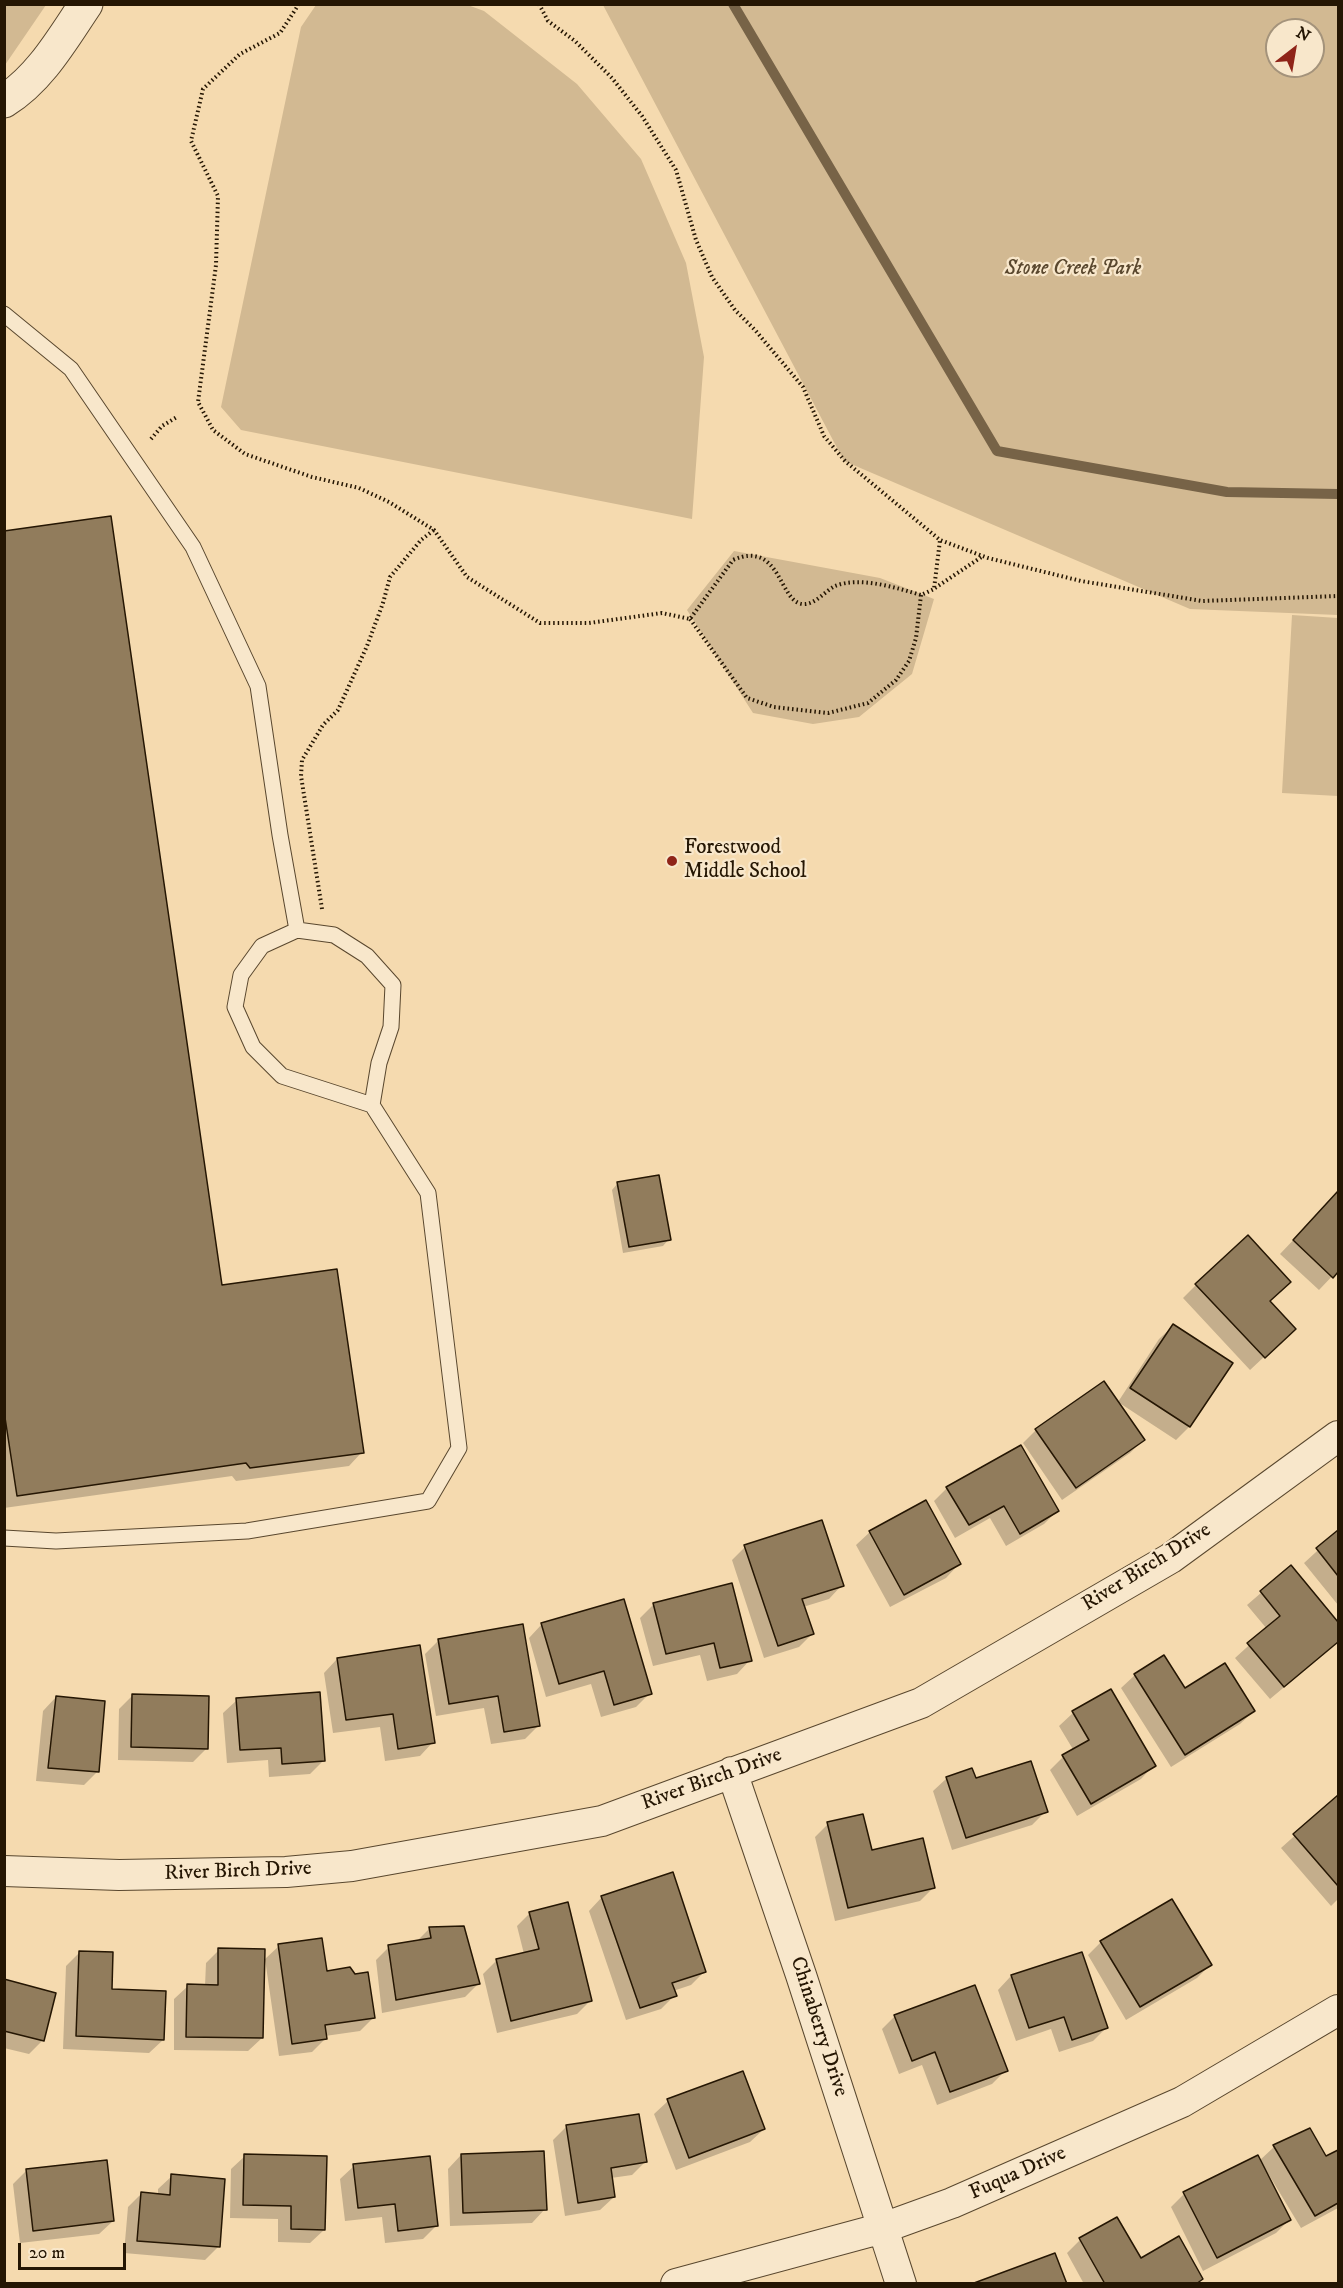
<!DOCTYPE html>
<html>
<head>
<meta charset="utf-8">
<style>
	body { margin:0 }
	#map { position:relative; width:1343px; height:2288px; overflow:hidden; background:#f5daaf; font-family:"IM FELL DW Pica",serif }
	canvas { display:block }
	.frame { position:absolute; inset:0; border:6px solid #251603; pointer-events:none }
	.north { position:absolute; left:1265px; top:18px; width:60px; height:60px; box-sizing:border-box; background:#f8e7cb; border:2px solid #a4937b; border-radius:50%; rotate:31deg; font-size:16px; font-weight:700; line-height:24px; text-align:center; color:#251603 }
	.north::after { content:''; display:block; margin:auto; width:21px; height:27px; background:#8f2418; clip-path:polygon(50% 0,100% 100%,50% 72%,0 100%) }
	.scale { position:absolute; left:18px; top:2243px; width:108px; height:27px; box-sizing:border-box; border:3px solid #251603; border-top:0; padding-left:8px; font-size:18px; line-height:21px; white-space:nowrap; color:#251603; -webkit-text-stroke:4px #f8e7cb; paint-order:stroke }
</style>
</head>
<body>
<div id="map">
<canvas width="1343" height="2288"></canvas>
<div class="frame"></div>
<div class="north">N</div>
<div class="scale">20 m</div>
</div>
<script>
const ctx = document.querySelector('canvas').getContext('2d');
ctx.lineJoin = 'round';
function fillPath(path, color) { ctx.fillStyle = color; ctx.fill(path, 'evenodd'); }
function strokePath(path, color, width, dash) { ctx.strokeStyle = color; ctx.lineWidth = width; ctx.lineCap = dash ? 'butt' : 'round'; ctx.setLineDash(dash || []); ctx.stroke(path); }
function write(font, color, halo, rows, align = 'center') {
  ctx.font = font + ' "IM FELL DW Pica",serif'; ctx.lineWidth = 4.5; ctx.setLineDash([]); ctx.textBaseline = 'middle'; ctx.strokeStyle = halo; ctx.fillStyle = color; for (const [text, x, y, turn = 0] of rows) {
    ctx.save(); ctx.translate(x, y); ctx.rotate((+turn || 0) * Math.PI / 180); ctx.textAlign = isNaN(turn) ? turn : align; if (halo) ctx.strokeText(text, 0, 0); ctx.fillText(text, 0, 0); ctx.restore();
  }
}
fillPath(new Path2D(`
	M5 4 46 5 5 65 4 5Z
	M465 4 484 11 577 84 641 159 686 263 704 357 692 519 241 430 221 407 301 27 316 5Z
	M603 5H1338V615L1190 609 844 461ZM1277 30H1313V66H1277Z
	M734 551 880 578 934 599 912 674 859 717 813 724 753 713 687 610Z
	M1292 615 1338 618V796L1282 793Z`), '#d2b992');
fillPath(new Path2D(`
	M4 533 221 1287 362 1452 349 1466 236 1481 232 1476 4 1508Z
	M618 1183 669 1239 663 1246 623 1253 612 1190Z
	M1338 1193V1270L1319 1290 1280 1254Z
	M1196 1285 1269 1302 1280 1342 1250 1370 1183 1298Z
	M1173 1326 1231 1363 1189 1427 1176 1440 1118 1402 1159 1339Z
	M1036 1430 1143 1440 1130 1453 1062 1500 1023 1443Z
	M947 1488 1057 1511 1044 1524 1006 1546 990 1518 955 1538 934 1501Z
	M870 1532 959 1564 946 1578 890 1607 856 1545Z
	M1338 1532V1605L1304 1563Z
	M745 1547 842 1585 829 1599 803 1607 812 1634 799 1647 764 1658 732 1560Z
	M1291 1567 1338 1624V1642L1270 1699 1235 1658 1267 1629 1247 1605Z
	M654 1604 750 1660 737 1674 707 1681 700 1655 653 1666 640 1618Z
	M542 1624 650 1693 636 1707 601 1717 591 1684 546 1697 529 1638Z
	M439 1640 538 1726 525 1739 491 1744 484 1708 436 1716 425 1654Z
	M337 1659 433 1742 420 1756 385 1761 380 1727 333 1733 324 1673Z
	M1135 1675 1185 1690 1254 1711 1240 1724 1171 1767 1121 1688Z
	M1110 1691 1154 1765 1141 1779 1077 1816 1050 1770 1063 1757 1074 1751 1059 1726 1073 1713Z
	M132 1696 207 1748 193 1762 118 1760 119 1709Z
	M56 1697 97 1772 84 1785 36 1781 43 1711Z
	M237 1700 323 1761 310 1774 269 1777 268 1760 227 1763 223 1713Z
	M947 1778 975 1780 1046 1811 1032 1825 952 1850 933 1791Z
	M1338 1797V1899L1331 1906 1281 1848Z
	M828 1824 871 1852 933 1888 920 1901 835 1921 815 1837Z
	M602 1897 705 1971 691 1985 673 1991 675 1995 661 2009 626 2020 589 1911Z
	M530 1913 591 2000 577 2014 497 2033 483 1974 496 1961 524 1954 517 1926Z
	M463 1928 479 1983 465 1997 382 2013 376 1960 389 1947 416 1942 429 1929Z
	M1101 1942 1210 1965 1197 1978 1126 2020 1088 1955Z
	M279 1946 325 1973 373 2018 360 2031 325 2036V2039L312 2052 279 2056 265 1959Z
	M219 1950 262 2038 248 2051 174 2050V1999L188 1986H205L206 1963Z
	M80 1952 110 1990 163 2040 149 2053 63 2049 66 1966Z
	M1081 1953 1106 2028 1093 2041 1059 2052 1051 2029 1016 2041 998 1990 1011 1976Z
	M4 1981 54 1994 42 2041 29 2054 4 2048Z
	M895 2016 1006 2070 992 2084 937 2105 922 2065 899 2074 882 2029Z
	M668 2101 764 2129 750 2142 676 2170 654 2114Z
	M567 2126 645 2162 632 2175 611 2178 614 2197 600 2210 565 2216 553 2140Z
	M1309 2130 1325 2158 1338 2152V2208L1301 2228 1266 2170 1264 2171 1289 2220 1276 2233 1203 2271 1171 2207 1184 2194 1259 2161 1274 2147Z
	M461 2155 545 2209 532 2223 450 2226 448 2169Z
	M245 2156 324 2230 310 2243 278 2242V2219L230 2218 231 2169Z
	M354 2166 436 2226 423 2239 385 2243 382 2217 345 2221 340 2179Z
	M27 2170 113 2221 99 2234 20 2243 13 2184Z
	M172 2176 218 2247 205 2260 124 2253 128 2207 141 2194 158 2195V2189Z
	M1080 2240 1140 2260 1201 2279 1197 2284H1084L1067 2253Z`), '#0003');
strokePath(new Path2D(`
	M733 4 997 451 1227 492 1338 494`), '#776347', 10);
const building = new Path2D(`
	M111 516 222 1285 337 1269 364 1453 250 1468 246 1463 17 1496 4 1411V531Z
	M659 1175 671 1240 629 1247 617 1182Z
	M1338 1191V1272L1333 1278 1293 1240Z
	M1248 1235 1291 1282 1270 1301 1296 1329 1265 1358 1195 1284Z
	M1173 1324 1233 1363 1190 1427 1130 1388Z
	M1104 1381 1145 1440 1076 1488 1035 1429Z
	M1021 1445 1059 1511 1020 1534 1004 1506 969 1525 946 1487Z
	M926 1500 961 1564 904 1595 869 1531Z
	M822 1520 844 1586 802 1599 814 1634 778 1646 744 1545Z
	M1338 1530V1576L1316 1548Z
	M1291 1565 1338 1622V1642L1284 1687 1247 1643 1280 1616 1260 1591Z
	M732 1583 752 1661 720 1668 714 1643 666 1654 653 1603Z
	M624 1599 652 1694 614 1705 604 1671 559 1684 541 1623Z
	M523 1624 540 1726 504 1732 498 1696 449 1704 438 1639Z
	M420 1645 435 1743 398 1749 393 1714 346 1720 337 1658Z
	M1164 1655 1185 1688 1225 1663 1255 1711 1185 1755 1134 1674Z
	M1111 1689 1156 1766 1091 1804 1062 1755 1089 1740 1072 1711Z
	M320 1692 325 1761 282 1764 281 1748 240 1750 236 1698Z
	M132 1694 209 1696 208 1749 131 1747Z
	M56 1696 105 1701 99 1772 48 1768Z
	M1031 1761 1048 1812 966 1838 946 1777 972 1768 976 1778Z
	M1338 1795V1886L1293 1834Z
	M863 1814 872 1850 923 1838 935 1888 848 1908 827 1822Z
	M673 1872 706 1972 672 1983 677 1996 640 2008 601 1896Z
	M1172 1899 1212 1965 1140 2007 1100 1941Z
	M568 1902 592 2001 511 2021 496 1959 539 1949 529 1912Z
	M464 1926 480 1984 396 2000 388 1945 431 1938 429 1927Z
	M322 1938 327 1971 350 1967 355 1974 368 1972 375 2018 325 2025 327 2039 292 2044 278 1944Z
	M218 1948 265 1949 263 2038 186 2037 187 1984 218 1985Z
	M79 1951 113 1952 112 1989 166 1991 164 2040 76 2036Z
	M1082 1952 1108 2028 1072 2040 1064 2017 1029 2028 1011 1975Z
	M4 1979 56 1993 44 2041 4 2031Z
	M975 1985 1008 2071 950 2092 935 2052 912 2061 894 2015Z
	M743 2071 765 2129 689 2158 667 2099Z
	M639 2114 647 2162 611 2168 615 2197 578 2203 566 2125Z
	M1310 2128 1326 2156 1338 2150V2203L1315 2216 1273 2145Z
	M544 2151 547 2210 463 2213 461 2154Z
	M244 2154 327 2156 325 2230 291 2229V2206L243 2205Z
	M1258 2155 1291 2220 1217 2258 1183 2192Z
	M430 2156 438 2226 398 2231 395 2204 358 2208 353 2164Z
	M107 2160 114 2221 33 2231 26 2169Z
	M171 2174 225 2179 220 2247 137 2241 141 2192 170 2195Z
	M1117 2217 1141 2258 1179 2236 1203 2279 1196 2284H1105L1079 2238Z
	M1055 2253 1067 2284 974 2283Z`);
fillPath(building, '#917c5c');
strokePath(building, '#251603', 1.5);
const service = new Path2D(`
	M4 314 71 369 193 547 258 686 280 835 297 930
	M4 1538 56 1541 247 1531 428 1501 459 1448 428 1193 372 1105 282 1076 253 1047 235 1007 241 975 262 946 297 930 334 935 367 956 393 985 391 1027 379 1063 372 1105`);
const minor = new Path2D(`
	M732 1772 801 1975 901 2284
	M4 1871 119 1875 286 1872 352 1866 602 1821 921 1703 1171 1558 1338 1436
	M676 2284 883 2228 952 2203 1182 2102 1338 2010`);
const tertiary = new Path2D(`
	M4 101C40 79 63 38 86 4`);
strokePath(service, '#59472e', 17);
strokePath(minor, '#59472e', 32);
strokePath(tertiary, '#59472e', 35);
strokePath(new Path2D(`
	M299 4 280 33 240 54 203 89 191 141 218 196 216 265 198 402 213 430 245 454 312 477 359 488 389 502 434 530 467 577 540 623H589L662 613 690 619 733 560C781 539 779 603 803 604 815 605 825 591 835 586 860 576 897 588 921 595L934 589 940 540
	M539 4 548 21 575 41 612 78 642 116 676 170 696 240 712 277 735 310 755 330 803 387 824 436 845 461 940 540 988 558 1081 581 1202 601 1338 596
	M151 439 162 426 177 417
	M935 588 983 556
	M690 619 747 698 774 707 828 713 868 703 896 680 909 661 916 638 921 595
	M322 909 301 776 302 760 323 725 338 710 367 646 383 603 390 577 421 540 434 530`), '#251603', 4, [1.5, 3]);
strokePath(service, '#f8e7cb', 15);
strokePath(minor, '#f8e7cb', 30);
strokePath(tertiary, '#f8e7cb', 33);
for (const [x, y, r, color] of [
	[672,861,6,"#8f2418"]
]) { const dot = new Path2D(); dot.arc(x, y, r, 0, 2 * Math.PI); ctx.fillStyle = color; ctx.fill(dot); strokePath(dot, '#f8e7cb', 2); }
write('italic 21px', '#59472e', '#f8e7cb', [
	["Stone Creek Park",1073,270]
]);
write('21px', '#251603', '#f8e7cb', [
	["Forestwood",684,849],
	["Middle School",684,873]
], 'left');
write('21px', '#251603', '#f8e7cb', [
	["River Birch Drive",1147,1568,-32],
	["River Birch Drive",712,1780,-20],
	["River Birch Drive",238,1872,-2],
	["Chinaberry Drive",818,2027,72],
	["Fuqua Drive",1018,2174,-24]
]);
</script>
</body>
</html>
